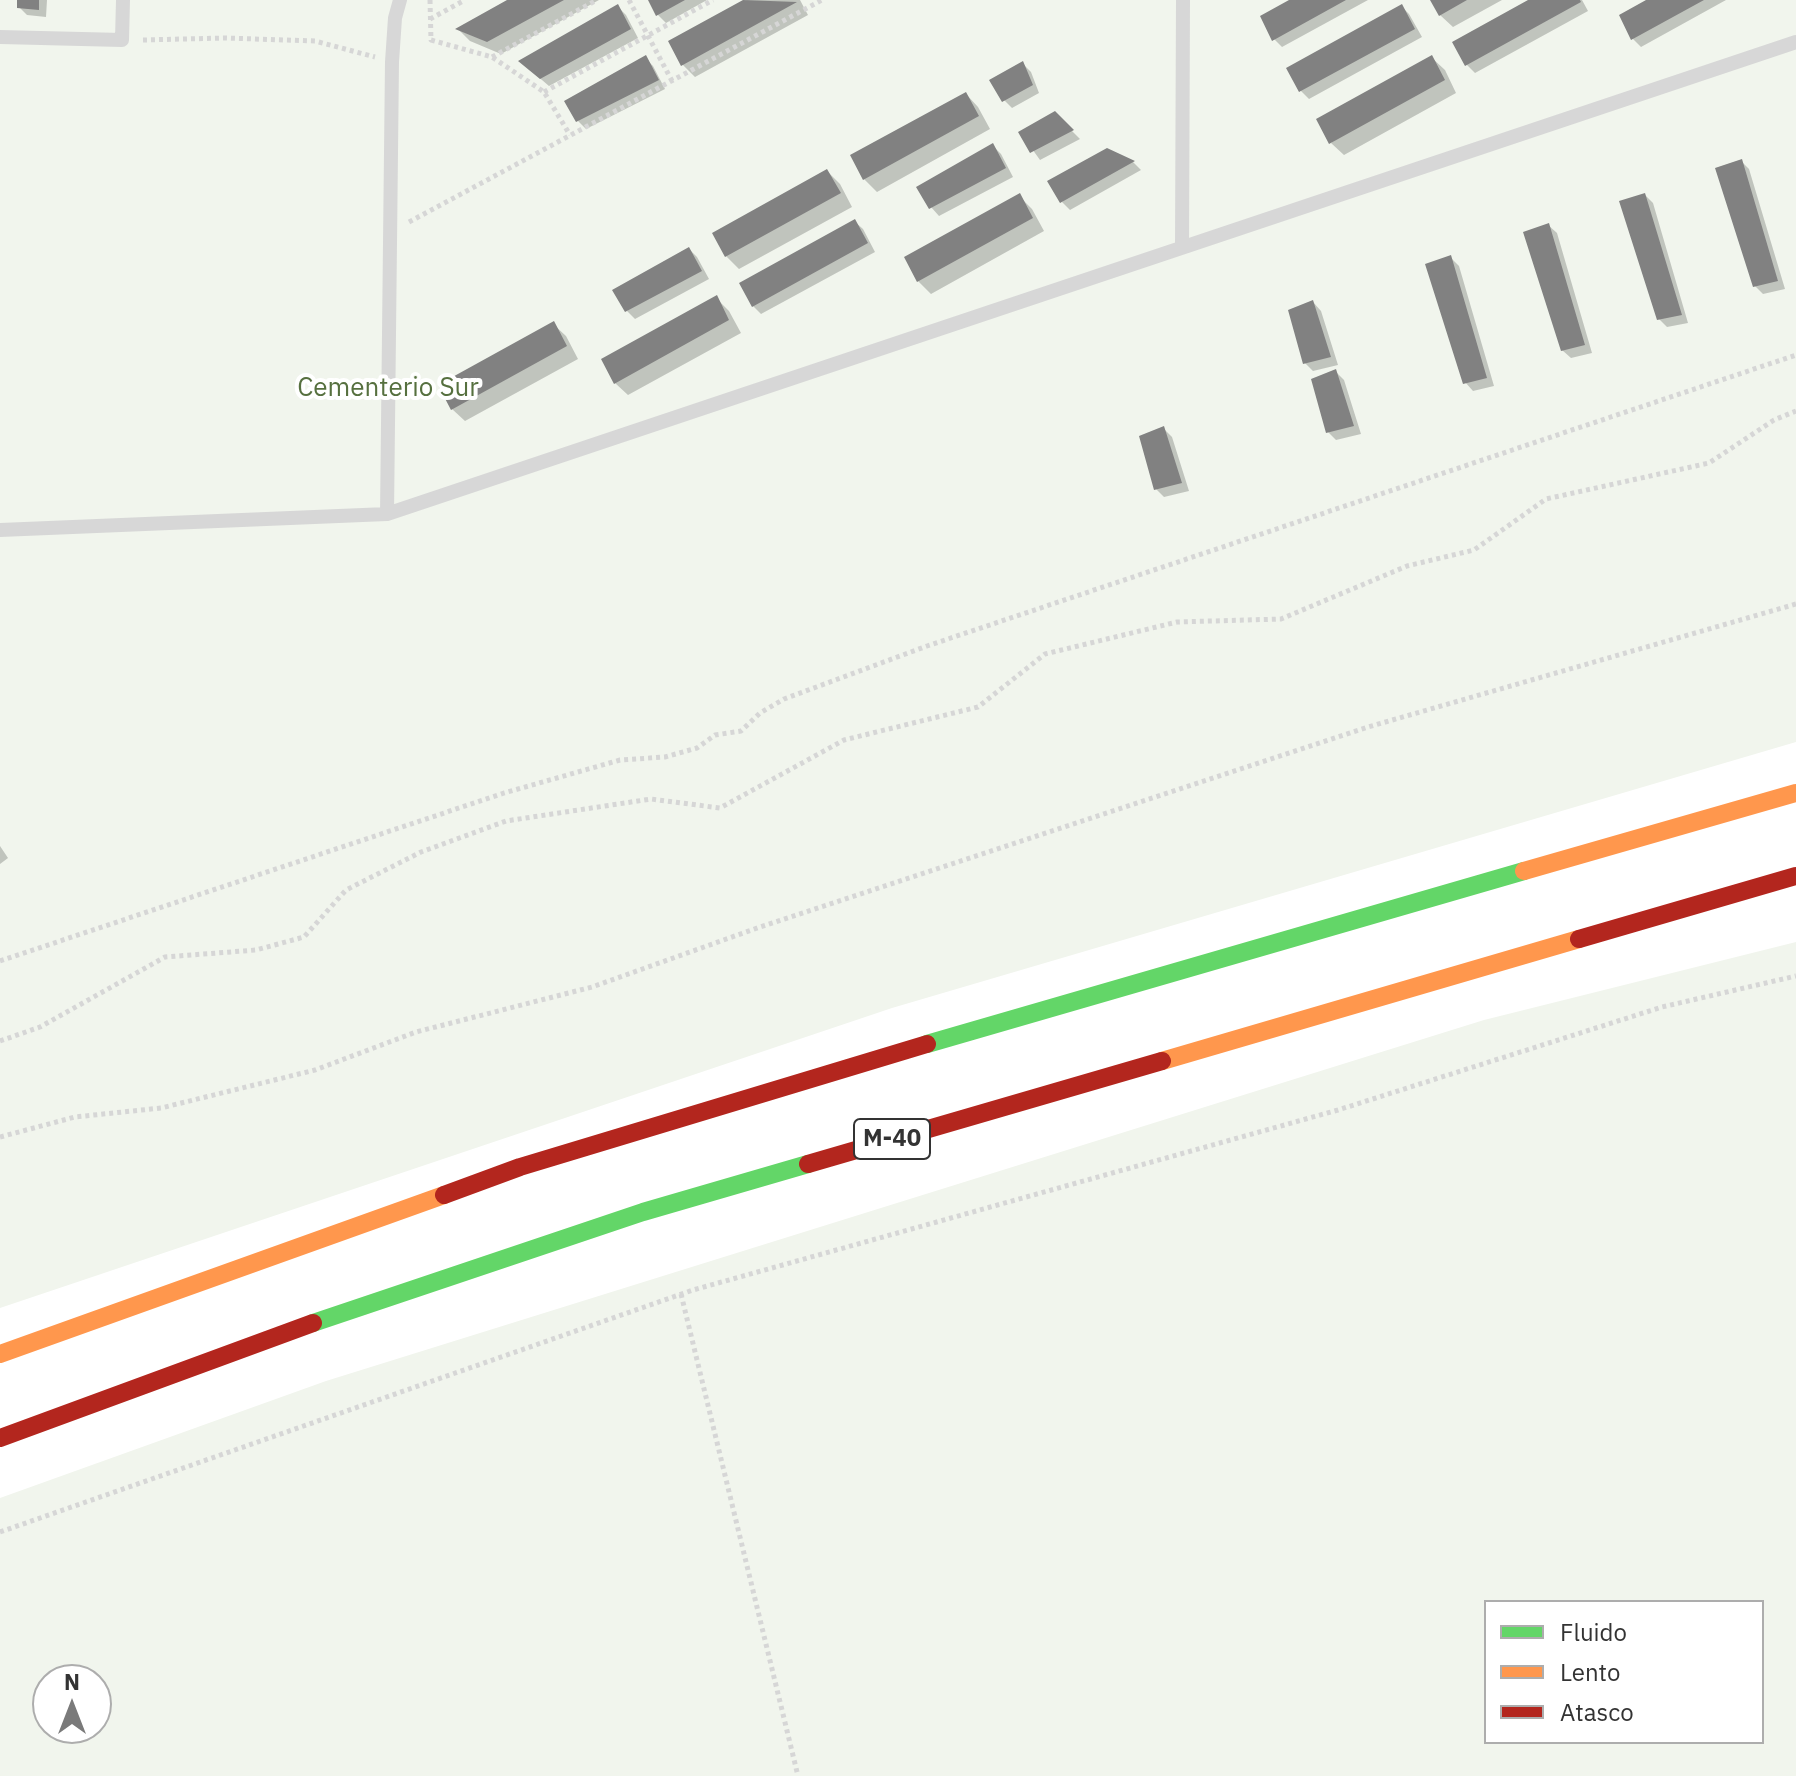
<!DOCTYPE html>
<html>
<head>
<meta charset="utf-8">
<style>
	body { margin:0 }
	#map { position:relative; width:1796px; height:1776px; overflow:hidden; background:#fff; font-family:"IBM Plex Sans",sans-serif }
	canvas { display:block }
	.legend { position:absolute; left:1484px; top:1600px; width:280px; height:144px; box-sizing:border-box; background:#fff; border:2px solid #adadad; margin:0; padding:10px 14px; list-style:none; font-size:24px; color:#333 }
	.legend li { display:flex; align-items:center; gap:16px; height:40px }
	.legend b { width:40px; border:2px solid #adadad }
	.north { position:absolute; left:32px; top:1664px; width:80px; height:80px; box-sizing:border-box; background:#fff; border:2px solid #adadad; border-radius:50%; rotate:0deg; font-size:22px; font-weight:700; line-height:32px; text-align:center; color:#333 }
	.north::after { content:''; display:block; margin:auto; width:28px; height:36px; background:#7a7a7a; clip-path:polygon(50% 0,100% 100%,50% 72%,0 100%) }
</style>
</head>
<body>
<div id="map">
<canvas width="1796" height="1776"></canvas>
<ul class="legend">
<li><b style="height:10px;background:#63d668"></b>Fluido</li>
<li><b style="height:10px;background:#ff974d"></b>Lento</li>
<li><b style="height:10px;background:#b3261e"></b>Atasco</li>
</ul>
<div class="north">N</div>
</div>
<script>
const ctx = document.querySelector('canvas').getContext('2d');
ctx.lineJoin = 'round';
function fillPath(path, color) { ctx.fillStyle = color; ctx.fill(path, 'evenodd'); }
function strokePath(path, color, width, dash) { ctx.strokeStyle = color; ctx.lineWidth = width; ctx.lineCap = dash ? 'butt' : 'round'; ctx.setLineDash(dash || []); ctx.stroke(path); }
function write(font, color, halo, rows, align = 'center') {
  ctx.font = font + ' "IBM Plex Sans",sans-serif'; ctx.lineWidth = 8; ctx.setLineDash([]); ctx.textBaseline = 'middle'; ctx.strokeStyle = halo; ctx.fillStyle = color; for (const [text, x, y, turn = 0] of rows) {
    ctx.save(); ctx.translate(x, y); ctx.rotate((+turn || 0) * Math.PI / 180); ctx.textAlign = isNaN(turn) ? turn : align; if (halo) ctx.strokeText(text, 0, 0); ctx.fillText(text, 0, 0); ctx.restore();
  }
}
fillPath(new Path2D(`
	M0 0H1796V742L892 1008 0 1308Z
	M1796 942V1776H0V1498L326 1381 1484 1020ZM1486 1602H1762V1742H1486ZM48 1680H96V1728H48Z`), '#f1f5ed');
fillPath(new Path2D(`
	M19 0H47L46 17 27 15 19 7Z
	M512 0H599L501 54 470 41 459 30Z
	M650 0H707L666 23 658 15Z
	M747 0H800L808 15 695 77 683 65 671 42Z
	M1293 0H1368L1282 47 1274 39Z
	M1433 0H1502L1453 27 1440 15Z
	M1532 0H1582L1588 11 1475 73 1467 65 1455 43Z
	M1650 0H1726L1641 47 1633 39Z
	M1401 6 1409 14 1422 37 1309 99 1301 91 1289 69Z
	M618 7 626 15 638 38 549 86 528 68Z
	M645 58 653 66 665 89 586 129 578 121Z
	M1432 58 1445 70 1456 93 1344 155 1331 143Z
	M1023 64 1031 72 1039 93 1012 108 1004 100Z
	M966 94 978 107 990 129 877 192 864 179Z
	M1055 114 1080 139 1040 160 1020 132Z
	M993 146 1001 154 1013 177 939 216 931 207Z
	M1107 150 1133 162 1141 170 1070 210 1062 202Z
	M1741 161 1749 169 1785 289 1763 294 1755 286Z
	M827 171 840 184 852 207 739 269 726 256Z
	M1645 195 1653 203 1688 323 1667 327 1659 319Z
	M1019 196 1032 209 1044 231 931 294 918 281Z
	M854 221 863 229 875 252 761 314 753 306Z
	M1548 225 1557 233 1592 353 1571 358 1562 350Z
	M689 249 697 257 709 279 635 319 627 311Z
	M1451 258 1459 266 1494 386 1473 391 1465 382Z
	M716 298 729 311 741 333 628 395 615 383Z
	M1313 302 1321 311 1338 365 1313 371 1304 362Z
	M553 324 566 336 578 359 465 421 452 409Z
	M1336 372 1344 380 1361 434 1336 440 1328 432Z
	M1164 429 1172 437 1189 491 1164 497 1156 489Z
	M0 846 8 858 0 864Z`), '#0003');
fillPath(new Path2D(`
	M17 0H39V10L17 8Z
	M507 0H564L487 42 455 29Z
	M648 0H685L656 16Z
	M743 0 797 2 681 66 668 41Z
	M1289 0H1346L1272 41 1260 16Z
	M1430 0H1467L1439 16Z
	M1528 0H1580L1581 2 1465 66 1452 42Z
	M1646 0H1704L1631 40 1619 15Z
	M618 4 631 29 540 79 518 61Z
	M1402 4 1415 29 1299 92 1286 68Z
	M646 55 659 80 576 122 564 101Z
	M1432 55 1445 80 1329 144 1316 119Z
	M1023 61 1033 85 1002 102 989 80Z
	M966 92 979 116 863 180 850 155Z
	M1055 111 1074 130 1030 153 1018 132Z
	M993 143 1006 168 929 209 916 187Z
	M1107 148 1135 161 1060 203 1047 181Z
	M1742 159 1778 281 1753 287 1715 168Z
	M827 169 841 193 725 257 712 233Z
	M1020 193 1033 218 917 282 904 257Z
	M1645 193 1682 315 1657 320 1619 201Z
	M855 219 868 243 752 307 739 283Z
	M1549 223 1585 345 1561 351 1523 232Z
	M689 247 702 271 625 312 612 290Z
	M1451 255 1487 378 1463 384 1425 264Z
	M717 295 729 320 614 384 601 359Z
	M1313 300 1331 357 1303 364 1288 310Z
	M554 321 567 346 451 410 438 385Z
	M1336 369 1354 426 1326 433 1311 379Z
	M1164 426 1182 483 1154 490 1139 436Z`), '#818181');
strokePath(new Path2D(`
	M430 0 431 40 492 57 544 92 570 135
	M629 0 672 81
	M430 19 465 0
	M143 40 225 38 315 41 375 57
	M492 57 597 0
	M544 92 713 0
	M409 222 822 0
	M0 961 504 793 620 760 665 757 697 748 715 735 741 731 760 713 784 699 927 646 1796 355
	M0 1041 40 1027 165 957 256 950 304 937 346 890 421 852 506 821 651 799 720 808 844 740 978 707 1045 654 1177 622 1281 619 1407 566 1474 550 1546 499 1709 463 1774 420 1796 411
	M0 1137 75 1117 161 1108 315 1070 416 1032 592 987 760 927 1368 727 1796 604
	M681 1294 798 1776
	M0 1532 693 1290 1338 1110 1662 1007 1796 976`), '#d6d6d6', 5, [4, 4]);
strokePath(new Path2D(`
	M0 37 122 40 123 0
	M1182 246 1183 0
	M387 514 392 62 395 18 400 0
	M0 530 387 514 1796 42`), '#d7d7d7', 14);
strokePath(new Path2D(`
	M927 1044 1524 871
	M313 1323 643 1212 808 1164`), '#63d668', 18);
strokePath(new Path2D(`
	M1524 871 1796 793
	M1162 1061 1579 939
	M0 1354 444 1195`), '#ff974d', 18);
strokePath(new Path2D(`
	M1579 939 1796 876
	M808 1164 1162 1061
	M444 1195 520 1167 927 1044
	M0 1438 313 1323`), '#b3261e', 18);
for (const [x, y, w] of [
	[892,1139,76]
]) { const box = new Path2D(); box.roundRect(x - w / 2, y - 20, w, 40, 6); ctx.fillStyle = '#fff'; ctx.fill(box); strokePath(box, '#333', 2); }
write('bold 24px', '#333', null, [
	["M-40",892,1139]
]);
write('26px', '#56703f', '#fff', [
	["Cementerio Sur",388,388]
]);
</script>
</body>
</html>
